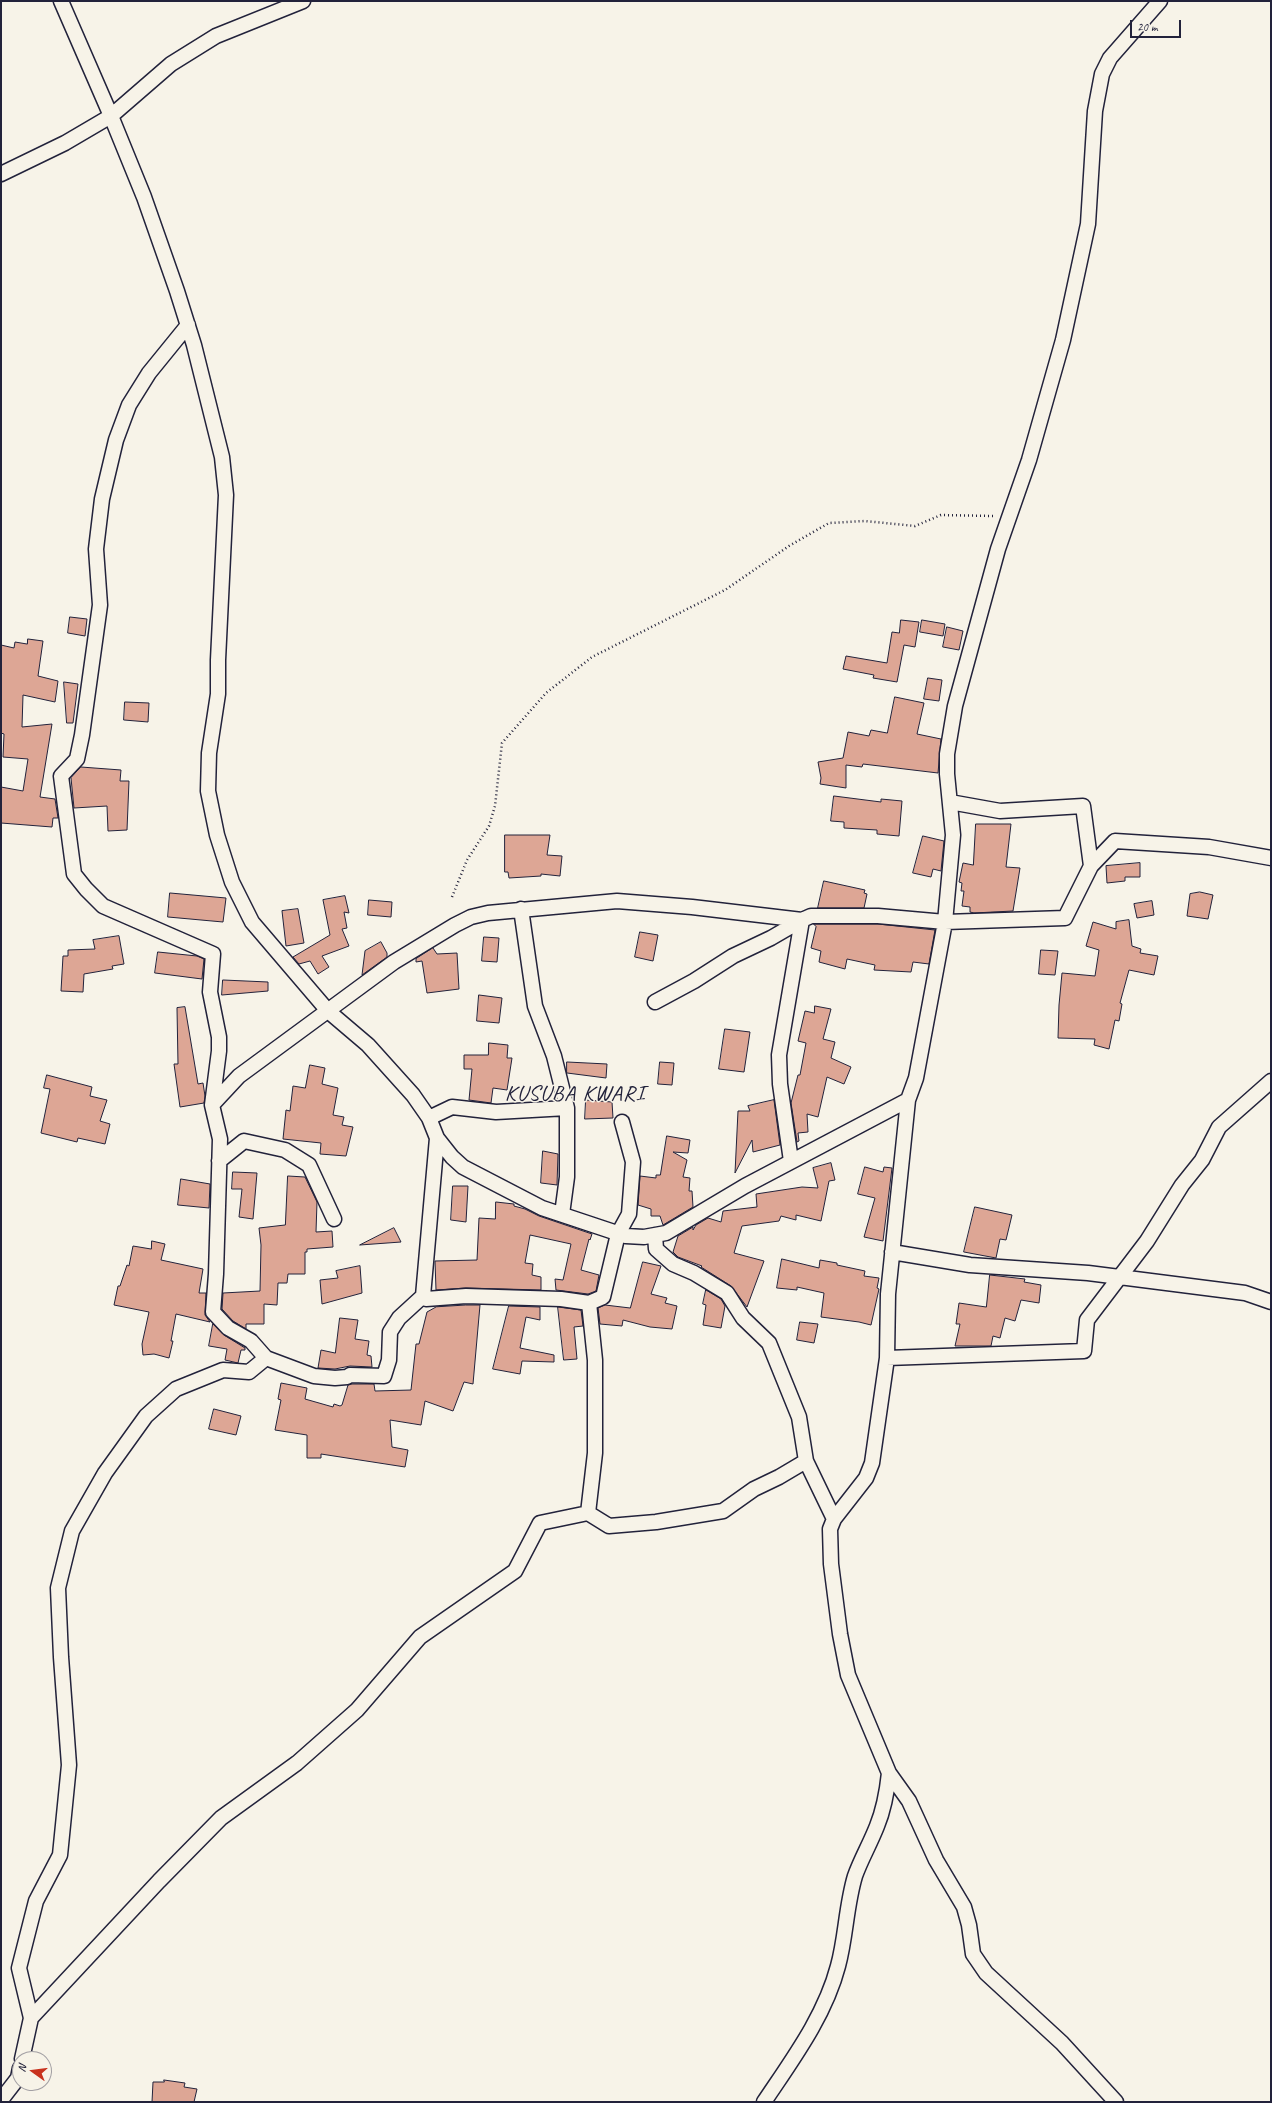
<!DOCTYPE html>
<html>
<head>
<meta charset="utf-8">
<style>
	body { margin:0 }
	#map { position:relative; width:1272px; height:2103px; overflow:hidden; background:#f7f3e8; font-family:Caveat,sans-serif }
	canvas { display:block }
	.frame { position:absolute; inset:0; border:2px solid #22223b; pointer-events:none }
	.north { position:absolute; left:12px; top:2051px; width:40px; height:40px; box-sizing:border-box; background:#f7f3e8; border:1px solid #a29fa3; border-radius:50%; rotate:284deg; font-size:11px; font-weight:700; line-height:16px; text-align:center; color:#22223b }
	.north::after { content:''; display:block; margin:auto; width:14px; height:18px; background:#c8321e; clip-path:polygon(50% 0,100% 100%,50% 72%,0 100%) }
	.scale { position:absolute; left:1130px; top:20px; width:51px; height:18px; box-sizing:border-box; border:2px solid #22223b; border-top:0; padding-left:5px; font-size:12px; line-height:14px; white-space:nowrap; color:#22223b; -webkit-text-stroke:3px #f7f3e8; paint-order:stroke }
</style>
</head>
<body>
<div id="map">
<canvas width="1272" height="2103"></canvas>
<div class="frame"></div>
<div class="north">N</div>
<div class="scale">20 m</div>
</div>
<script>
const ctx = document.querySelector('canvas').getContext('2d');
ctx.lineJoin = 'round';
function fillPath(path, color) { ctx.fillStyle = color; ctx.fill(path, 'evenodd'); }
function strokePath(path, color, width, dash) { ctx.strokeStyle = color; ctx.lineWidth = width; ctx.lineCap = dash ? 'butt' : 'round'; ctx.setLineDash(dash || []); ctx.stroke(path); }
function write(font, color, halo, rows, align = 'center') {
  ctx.font = font + ' Caveat,sans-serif'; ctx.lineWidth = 3; ctx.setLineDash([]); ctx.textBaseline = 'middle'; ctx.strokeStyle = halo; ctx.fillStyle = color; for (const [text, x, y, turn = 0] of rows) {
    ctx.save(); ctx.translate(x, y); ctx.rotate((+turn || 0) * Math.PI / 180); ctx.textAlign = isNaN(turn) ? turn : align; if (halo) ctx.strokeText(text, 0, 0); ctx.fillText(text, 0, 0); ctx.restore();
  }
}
const building = new Path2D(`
	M70 617 87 619 85 636 68 633Z
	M901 620 919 622 915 647 904 645 897 682 873 678 874 675 843 669 846 656 887 663 892 632 899 633Z
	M922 620 945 624 943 636 920 632Z
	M947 627 963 631 959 650 943 647Z
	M28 639 43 641 38 676 58 681 55 702 23 695 22 727 52 724 40 797 55 799 58 818H53L52 827 1 823V787L23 791 28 759 3 757 4 734 1 733V645L14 648 15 642 27 644Z
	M928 678 942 680 939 701 924 699Z
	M64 682 78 684 73 723H67Z
	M895 697 924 703 917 734 941 739 938 773 863 764 862 767 846 765V788L820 784 821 778 818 762 843 758 848 732 869 736 871 730 887 733Z
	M125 702 149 703 148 722 124 720Z
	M81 767 121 770 120 781H129L127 830 108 831 107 806 74 808 71 778Z
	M834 796 881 802V799L902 801 899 836 877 834V830L844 828V822L831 821Z
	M976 824H1011L1006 867 1020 868 1013 911 974 913 970 912V907L962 906 964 891H961L962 883 959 882 963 863 973 865Z
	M505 835H550L547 855 562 856 560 876 541 874V876L509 878 508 872H505Z
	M923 836 944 841 941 871 933 869 931 877 913 873Z
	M1140 863V877H1125V881L1107 883 1106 866Z
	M824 881 865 890 864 893 867 894 864 908H818Z
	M1200 892 1213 895 1208 919 1187 916 1190 894Z
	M170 893 226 898 223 922 168 917Z
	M345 896 349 913 344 912 347 928 342 929 349 946 322 956 329 967 318 974 310 961 299 964 293 957 330 935 323 900Z
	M369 900 392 902 391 917 368 915Z
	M1152 901 1154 915 1137 918 1134 904Z
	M298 909 304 943 286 946 282 911Z
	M1129 920 1132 946 1141 949 1140 953 1158 956 1154 975 1129 970 1120 1003 1122 1004 1119 1021 1115 1020 1109 1049 1094 1045 1095 1039 1058 1038 1059 1005 1062 973 1095 976 1099 950 1086 946 1093 922 1116 929V922Z
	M814 924H878L935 930 929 964 913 962 911 972 874 970 875 965 847 959 845 969 819 962 821 951 811 948 816 927Z
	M640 932 658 935 653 961 635 957Z
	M119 936 124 964 112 966 113 969 84 974 83 992 61 991 63 956H68V950L95 949 93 940Z
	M484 937 499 938 497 962 482 961Z
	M381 942 387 953V957L362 975 365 951Z
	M433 948 437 954 457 953 459 989 427 993 422 961 416 962V959Z
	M1041 950 1058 951 1055 975 1039 974Z
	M158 952 197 956 204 959 202 979 155 973Z
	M223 980 268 982V991L222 995Z
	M479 995 502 998 499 1023 477 1021Z
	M815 1006 831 1009 823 1039 835 1042 831 1058 851 1067 844 1084 827 1077 818 1117 807 1114 808 1132 798 1133 799 1141 797 1142 791 1103 798 1075H800L806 1043 798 1041 805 1011 814 1013Z
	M185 1007 198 1084 203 1083 205 1096 204 1103 180 1107 174 1064H178L177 1008Z
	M725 1029 750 1032 744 1072 719 1069Z
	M489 1043 508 1045 507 1058H512L507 1090 493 1088 491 1103 469 1100 472 1069H464V1055H488Z
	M567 1062 607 1064 606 1078 567 1073Z
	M660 1062 674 1063 672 1085 658 1084Z
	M310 1065 325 1068 322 1084 338 1088 333 1115 344 1117 342 1125 353 1127 346 1156 320 1154 321 1143 283 1139 286 1110 290 1111 293 1086 305 1088Z
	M47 1075 92 1087 90 1096 107 1100 100 1121 110 1124 105 1144 78 1138 77 1142 41 1133 50 1089 44 1088Z
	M586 1100 612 1102 613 1118 585 1119Z
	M774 1100 780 1145 753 1152 752 1140 735 1173 738 1111H750L748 1106Z
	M667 1136 690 1140 688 1153 673 1152 687 1160 683 1177 690 1178 689 1191H692L693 1207 663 1225 660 1216H651V1209L638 1205 640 1176 656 1178V1175H660Z
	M543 1151 558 1154 557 1185 541 1183Z
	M831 1163 835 1180 829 1181 821 1221 796 1215V1220L781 1216 779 1221 742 1226 734 1253 764 1261 747 1307 731 1286 701 1267 702 1266 678 1257 673 1252 678 1236 693 1227V1230L696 1225 708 1218 721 1222 723 1211 757 1207 756 1194 802 1187 818 1188 813 1168Z
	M865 1167 883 1172 884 1167 892 1168 883 1241 864 1237 875 1198 858 1194Z
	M233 1172 257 1173 253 1219 239 1217 242 1189H232Z
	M288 1176 305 1177 317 1202 316 1232 332 1231 333 1247 307 1249V1252H305V1274H288L287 1283H278L277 1305 264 1304V1324H246V1329L233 1321 222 1309 223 1293 260 1291 261 1245 259 1228 285 1225Z
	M181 1179 210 1184 209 1208 178 1205Z
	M453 1186H468L466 1222 451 1220Z
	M496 1202 514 1204V1206L525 1209 539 1216 592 1234 590 1240 589 1239 581 1270 599 1275 596 1291 588 1294 556 1290 555 1279 563 1280 571 1244 530 1235 525 1263 533 1264 532 1275 541 1277V1290L466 1288 436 1290 435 1261 477 1260 479 1218 495 1219Z
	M975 1207 1012 1215 1006 1240 1000 1239 996 1258 964 1252Z
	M394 1228 401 1242 360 1245Z
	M152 1241 165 1244 161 1260 203 1269 199 1293H206L205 1315 210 1322 176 1314 171 1341H173L169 1358 154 1354 143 1355 142 1344 149 1312 114 1305 118 1286H120L127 1265 129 1266 133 1246 151 1249Z
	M782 1259 819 1268 820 1260 837 1263V1265L865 1271 864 1276 879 1278 877 1288 879 1289 871 1325 859 1322 821 1317 824 1293 797 1287V1290L777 1288Z
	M643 1262 661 1266 651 1294 667 1298 665 1303 677 1306 672 1329 650 1327 623 1320 622 1326 600 1324 598 1308 605 1305 630 1308Z
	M360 1266 362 1293 322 1304 320 1280 338 1278 336 1271Z
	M990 1275 1025 1279 1024 1282 1041 1285 1039 1303 1021 1300 1015 1321 1005 1318 1000 1338 993 1336 991 1346H955L960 1324H956L959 1303 986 1307Z
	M706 1290 721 1299 725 1306 721 1328 703 1325 706 1305 703 1304Z
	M466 1305H480L473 1384 464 1382 453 1411 425 1401 421 1425 390 1420 392 1447 408 1450 405 1467 321 1454V1458H307V1435L275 1430 281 1400 278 1399 281 1383 307 1388 305 1399 333 1407 334 1404 340 1406 342 1405 348 1385 352 1384H374L375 1391 411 1390 416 1344H419L427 1312 436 1307Z
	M509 1306 540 1307V1320L526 1317 520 1348 554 1355V1362L522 1361 520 1374 493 1369Z
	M558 1307 581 1310 583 1326 574 1327 577 1359 564 1360Z
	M340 1318 358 1320 355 1339 369 1341 367 1355 371 1356 372 1367 350 1366 335 1369 318 1368 321 1350 335 1353Z
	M800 1322 818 1324 814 1343 797 1340Z
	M213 1324 224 1335 245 1348V1350H241L238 1363 225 1360 227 1349 209 1346Z
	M214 1409 241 1416 236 1435 209 1429Z
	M164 2080 185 2083 184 2087 197 2089 194 2102H152L153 2082H164Z`);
fillPath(building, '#dda695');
strokePath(building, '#22223b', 1);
const street = new Path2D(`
	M61 1 111 116 144 197 177 291 194 345 222 457 226 495 218 660V694L209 753 208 791 217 835 232 882 252 922 328 1011 368 1045 413 1095 429 1118 437 1138 452 1157 463 1167 542 1208 626 1236 644 1237 666 1233 745 1186 908 1100
	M1 174 65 143 111 116 171 64 216 36 303 1
	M188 325 149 373 129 405 116 440 102 499 96 549 100 605 82 735 77 759 61 776 74 874 86 889 103 906 213 954 210 992 219 1037V1051L212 1105 220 1139 216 1274 213 1312 228 1328 251 1341 266 1358 314 1376 335 1378 347 1377 350 1375 384 1376 389 1360 390 1332 399 1318 423 1296 437 1138
	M1091 866 1115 841 1209 847 1271 858
	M521 909 535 1006 554 1056 567 1108V1177L562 1214
	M655 1002 694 981 733 956 771 938 802 920 779 1055 780 1084 791 1161
	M212 1105 239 1076 394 962 455 925 471 917 488 913 617 901 692 907 802 920 811 916H878L945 922 1065 918 1091 866 1083 806 1000 811 950 802
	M429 1118 452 1107 496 1112 567 1108
	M219 1161 244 1141 285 1150 309 1165 334 1219
	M655 1235 656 1249 673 1264 694 1273 727 1293 743 1318 769 1343 799 1417 806 1461
	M892 1252 970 1265 1088 1273 1245 1293 1271 1302
	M423 1296 426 1299 466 1296 561 1299 589 1303 603 1297 618 1234 629 1214 633 1162 622 1122
	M887 1358 1084 1351 1087 1320 1147 1241 1182 1185 1202 1160 1219 1127 1271 1081
	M588 1513 609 1526 656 1522 723 1511 754 1489 779 1477 806 1461 834 1519
	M31 2018 159 1881 221 1818 297 1763 357 1710 420 1637 515 1571 540 1523 588 1513 595 1453V1360L589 1303
	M22 2059 31 2018 19 1968 36 1901 60 1855 69 1765 61 1657 58 1588 72 1531 105 1473 146 1416 176 1389 223 1370 249 1372 266 1358
	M1 2100 18 2078 20 2068
	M764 2102C792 2060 825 2016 838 1966 846 1937 846 1906 855 1876 861 1859 870 1844 877 1826 884 1809 887 1792 889 1773
	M1116 2102 1062 2043 986 1973 973 1954 969 1925 964 1907 936 1860 909 1801 889 1773 848 1675 840 1634 831 1564 830 1529 834 1519 866 1478 872 1463 887 1358 888 1294 908 1100 916 1078 945 922 953 835 947 774V754L955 706 998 549 1029 460 1063 340 1088 224 1095 111 1102 74 1110 58 1160 1`);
strokePath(street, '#22223b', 17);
strokePath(new Path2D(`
	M452 897 467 860 489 826 495 806 502 743 546 693 592 657 725 590 789 546 829 523 865 521 915 526 941 515 993 516`), '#22223b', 2.5, [1, 3]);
strokePath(street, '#f7f3e8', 14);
ctx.letterSpacing = '1px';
write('22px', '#22223b', '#f7f3e8', [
	["KUSUBA KWARI",575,1094]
]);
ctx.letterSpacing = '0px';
</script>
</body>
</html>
